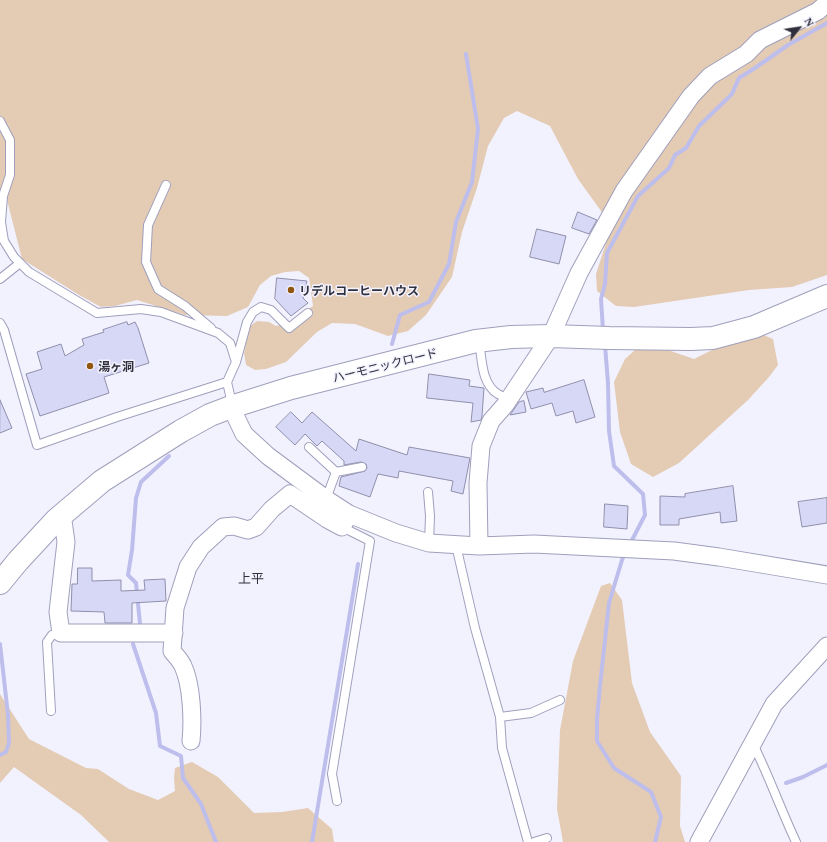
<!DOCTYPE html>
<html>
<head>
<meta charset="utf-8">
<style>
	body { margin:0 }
	#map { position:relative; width:827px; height:842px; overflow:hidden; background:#f2f2ff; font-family:Georgia,serif }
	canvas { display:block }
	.north { position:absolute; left:779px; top:8px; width:40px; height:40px; -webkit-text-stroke:3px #f2f2ff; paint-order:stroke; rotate:60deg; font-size:11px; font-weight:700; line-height:16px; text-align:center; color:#30303c }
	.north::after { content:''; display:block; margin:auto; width:14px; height:18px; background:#30303c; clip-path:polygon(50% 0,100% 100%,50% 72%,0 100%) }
</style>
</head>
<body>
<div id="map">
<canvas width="827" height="842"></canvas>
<div class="north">N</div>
</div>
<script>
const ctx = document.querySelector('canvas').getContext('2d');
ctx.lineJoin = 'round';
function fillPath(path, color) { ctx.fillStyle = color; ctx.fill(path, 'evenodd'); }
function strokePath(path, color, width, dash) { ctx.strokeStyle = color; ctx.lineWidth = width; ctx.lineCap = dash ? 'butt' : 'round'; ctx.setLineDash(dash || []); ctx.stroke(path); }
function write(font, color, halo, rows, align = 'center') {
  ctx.font = font + ' Georgia,"Noto Sans JP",serif'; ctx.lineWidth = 3; ctx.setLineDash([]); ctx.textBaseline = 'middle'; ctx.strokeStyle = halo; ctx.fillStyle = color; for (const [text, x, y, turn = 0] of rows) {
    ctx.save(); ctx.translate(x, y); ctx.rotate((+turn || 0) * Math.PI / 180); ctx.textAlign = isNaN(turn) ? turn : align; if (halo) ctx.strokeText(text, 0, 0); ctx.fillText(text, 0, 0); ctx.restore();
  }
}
fillPath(new Path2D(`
	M0 0H827V275L792 287 749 290 634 307 616 306 597 291 596 274 609 234 601 211 578 179 550 126 517 111 504 118 488 146 477 188 462 232 452 277 426 315 408 331 388 336 355 324 332 323 317 332 286 362 266 369 255 370 246 365 244 353 250 326 257 321 269 322 276 326 289 323 313 306 309 278 299 271 285 272 271 276 260 285 248 307 227 316 185 315 137 300 115 306 101 307 79 295 22 259 7 200 0 201Z
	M761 334 773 339 778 365 769 377 748 400 679 463 653 477 631 464 620 432 614 382 625 359 635 350 662 348 694 359 724 344Z
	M610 583 622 600 632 683 650 732 681 776 680 826 685 842H563L557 809 560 730 573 661 601 586Z
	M0 694 29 739 86 768 98 769 129 789 158 800 175 791 174 778 175 768 192 762 218 777 254 813 282 812 308 808 332 829 334 842H109L81 815 14 767 0 783Z`), '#e4cbb4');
strokePath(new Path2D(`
	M603 330 601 299 605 284 607 253 638 196 669 168 675 155 686 148 699 126 732 94 739 78 755 68 788 45 827 23
	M392 344 400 315 429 302 449 264 456 222 472 182 478 129 466 54
	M605 345 608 383 609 431 614 466 643 494 645 515 630 544
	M625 553 622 560 609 603 600 686 597 719V741L614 768 651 792 661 817 655 842
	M140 624 136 583 128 575 132 550 136 498 141 482 169 456
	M0 644 8 715 9 743 6 752 0 755
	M133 644 156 713 160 746 181 756 183 778 201 804 216 842
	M786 783 803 777 827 765
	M312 842 358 564`), '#bebeed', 4);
const building = new Path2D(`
	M578 212 597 220 589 234 572 228Z
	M537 229 566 236 559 264 530 257Z
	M277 278 307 281 303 298 308 303 291 316 275 299Z
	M127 322 128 325 135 322 138 328 149 363 104 377 109 393 40 416 26 374 42 369 37 352 61 344 65 356 84 345 82 339 104 332 103 330Z
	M429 374 470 380 469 386 484 388 482 416 481 420 471 422 473 403 427 398Z
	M584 380 595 417 576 423 573 411 556 416 552 403 531 409 526 392 543 388 544 392Z
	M0 400 12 428 0 433Z
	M524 401 526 412 510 415 519 402Z
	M291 412 302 423 312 412 356 451 359 439 407 455 409 447 470 458 463 494 451 491 453 481 399 471 398 478 378 474 370 497 339 486 341 477 365 471 367 468 366 464 361 462 344 465V461L322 441 317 446 305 434 295 445 276 427Z
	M733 486 737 521 721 523 720 512 679 519V525H660V496L685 497V494Z
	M827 498V523L802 527 798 502Z
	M605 504 628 506 627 529 604 527Z
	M78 568H92V581L121 580V591L145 590 144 580 165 579 166 601 132 603V623H105L104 612 71 611 72 584H77Z`);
fillPath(building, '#d7d7f6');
strokePath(building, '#8f8fac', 1);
const lane = new Path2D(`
	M0 121 10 140V175L3 196 1 222 4 241 14 257 29 272 97 313 141 309 161 312 218 333 230 343 236 362 227 382 230 395 231 406
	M166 185 148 225 146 262 158 289 185 306 211 328
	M0 279 20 263
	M0 323 4 330 37 445 117 417 227 382
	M479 341C482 358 481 384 498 394 501 396 506 397 510 399
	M236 362 247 322 253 312 261 307 271 310 289 328 308 313
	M309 447 336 472 326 499
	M336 472 362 467
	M428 492 430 516 429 543
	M456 545 475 628 500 717 502 748 528 842
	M51 711 47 642 52 635 61 633
	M500 717 531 713 560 700
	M753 744C769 776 781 810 796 842
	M337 801 332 774 370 541 342 527
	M534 842 547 838`);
const street = new Path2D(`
	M231 407 244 434 268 456 326 499 349 514 396 533 429 543 479 546 534 544 674 551 719 557 827 575
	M62 514 66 542 58 612 61 633H174
	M479 546 478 483 481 446 491 421 505 405 551 336 579 273 624 191 691 96 710 76 746 54 760 40 818 11 827 3
	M191 741C193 721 192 685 183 666 181 661 176 656 172 651L175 608 188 567 201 547 223 527 234 526 248 530 256 527 272 509 290 494 327 519 342 527 349 514
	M699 842 774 704 827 646`);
const secondary = new Path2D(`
	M0 583 18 561 56 520 102 481 181 431 210 415 231 407 291 388 476 341 511 337 551 336 609 338 691 339 713 338 754 327 827 296`);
strokePath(lane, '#9f9fbc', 10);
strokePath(street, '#9f9fbc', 19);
strokePath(secondary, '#9f9fbc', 24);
strokePath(lane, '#fff', 8);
strokePath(street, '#fff', 17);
strokePath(secondary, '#fff', 22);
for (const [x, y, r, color] of [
	[291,290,4,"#905711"],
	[90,366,4,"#905711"]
]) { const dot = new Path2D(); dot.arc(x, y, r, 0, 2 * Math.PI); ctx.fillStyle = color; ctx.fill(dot); strokePath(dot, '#f2f2ff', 1.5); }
write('bold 12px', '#30303c', '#f2f2ff', [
	["リデルコーヒーハウス",299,290],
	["湯ヶ洞",98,366]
], 'left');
write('12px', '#30303c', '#f2f2ff', [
	["ハーモニックロード",385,365,-14]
]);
write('13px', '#30303c', '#f2f2ff', [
	["上平",251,578]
]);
</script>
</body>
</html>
